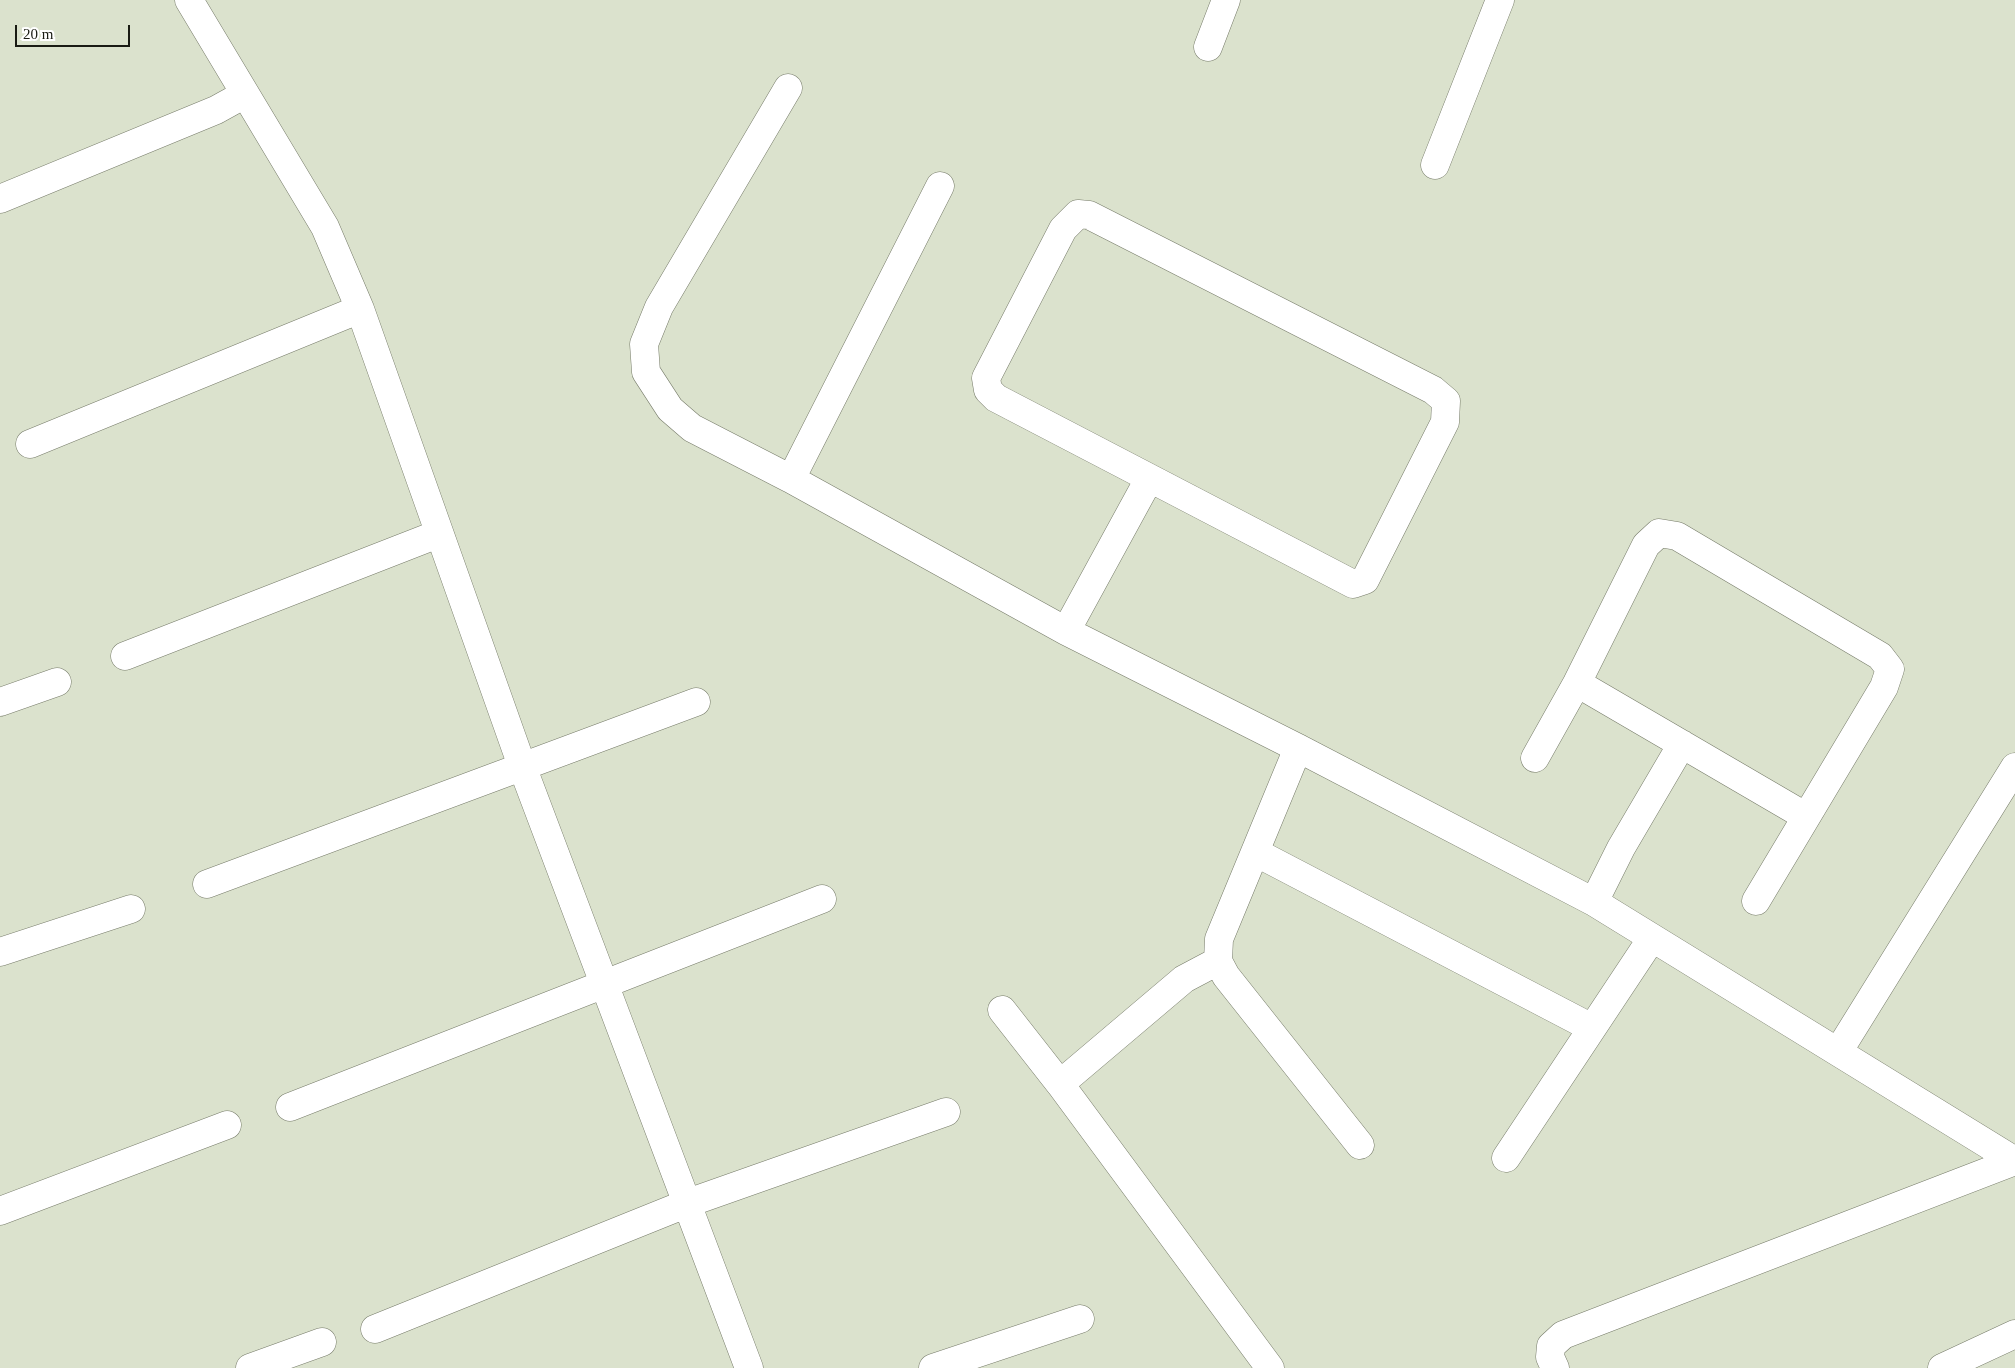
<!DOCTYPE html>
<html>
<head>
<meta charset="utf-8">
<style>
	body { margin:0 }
	#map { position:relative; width:2015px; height:1368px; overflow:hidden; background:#dbe2cd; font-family:"Times New Roman",serif }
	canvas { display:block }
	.scale { position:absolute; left:15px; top:25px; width:115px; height:22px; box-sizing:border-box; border:2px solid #191b13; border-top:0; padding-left:6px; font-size:15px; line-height:18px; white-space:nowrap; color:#191b13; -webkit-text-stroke:4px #fff; paint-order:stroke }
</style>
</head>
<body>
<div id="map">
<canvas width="2015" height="1368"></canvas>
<div class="scale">20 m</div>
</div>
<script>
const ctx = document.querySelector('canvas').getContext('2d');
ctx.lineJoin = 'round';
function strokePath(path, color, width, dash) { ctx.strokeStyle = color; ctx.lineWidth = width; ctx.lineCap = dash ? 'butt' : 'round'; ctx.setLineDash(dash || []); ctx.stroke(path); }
const street = new Path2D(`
	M189 0 325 227 360 309 522 766 749 1368
	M1208 47 1226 0
	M788 88 659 307 644 344 646 372 670 409 692 428 791 479 1066 631 1298 748 1594 902 2015 1161
	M1435 165 1500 0
	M0 199 216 110 245 94
	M1078 214 1089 215 1433 390 1446 401 1445 422 1365 580 1353 584 996 398 988 390 986 378 1063 229Z
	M30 444 360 309
	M791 479 940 186
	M1066 631 1149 479
	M125 656 438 534
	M1577 683 1805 816
	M0 702 57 682
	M1298 748 1219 939 1218 961 1226 976 1360 1145
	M1535 758 1577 683 1646 545 1659 533 1677 536 1880 656 1890 669 1884 687 1756 901
	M1255 852 1592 1028
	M207 884 696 702
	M1594 902 1621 848 1682 744
	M0 952 131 909
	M1218 961 1184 979 1060 1084 1270 1368
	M1002 1010 1060 1084
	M1838 1052 2015 767
	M290 1107 822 899
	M1506 1158 1652 938
	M0 1211 227 1125
	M375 1329 688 1203 946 1112
	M250 1368 322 1342
	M933 1368 1080 1319
	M1555 1368 1550 1357 1551 1346 1563 1335 2015 1161
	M1942 1368 2015 1334`);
strokePath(street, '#767b69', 29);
strokePath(street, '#fff', 28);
</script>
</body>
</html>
